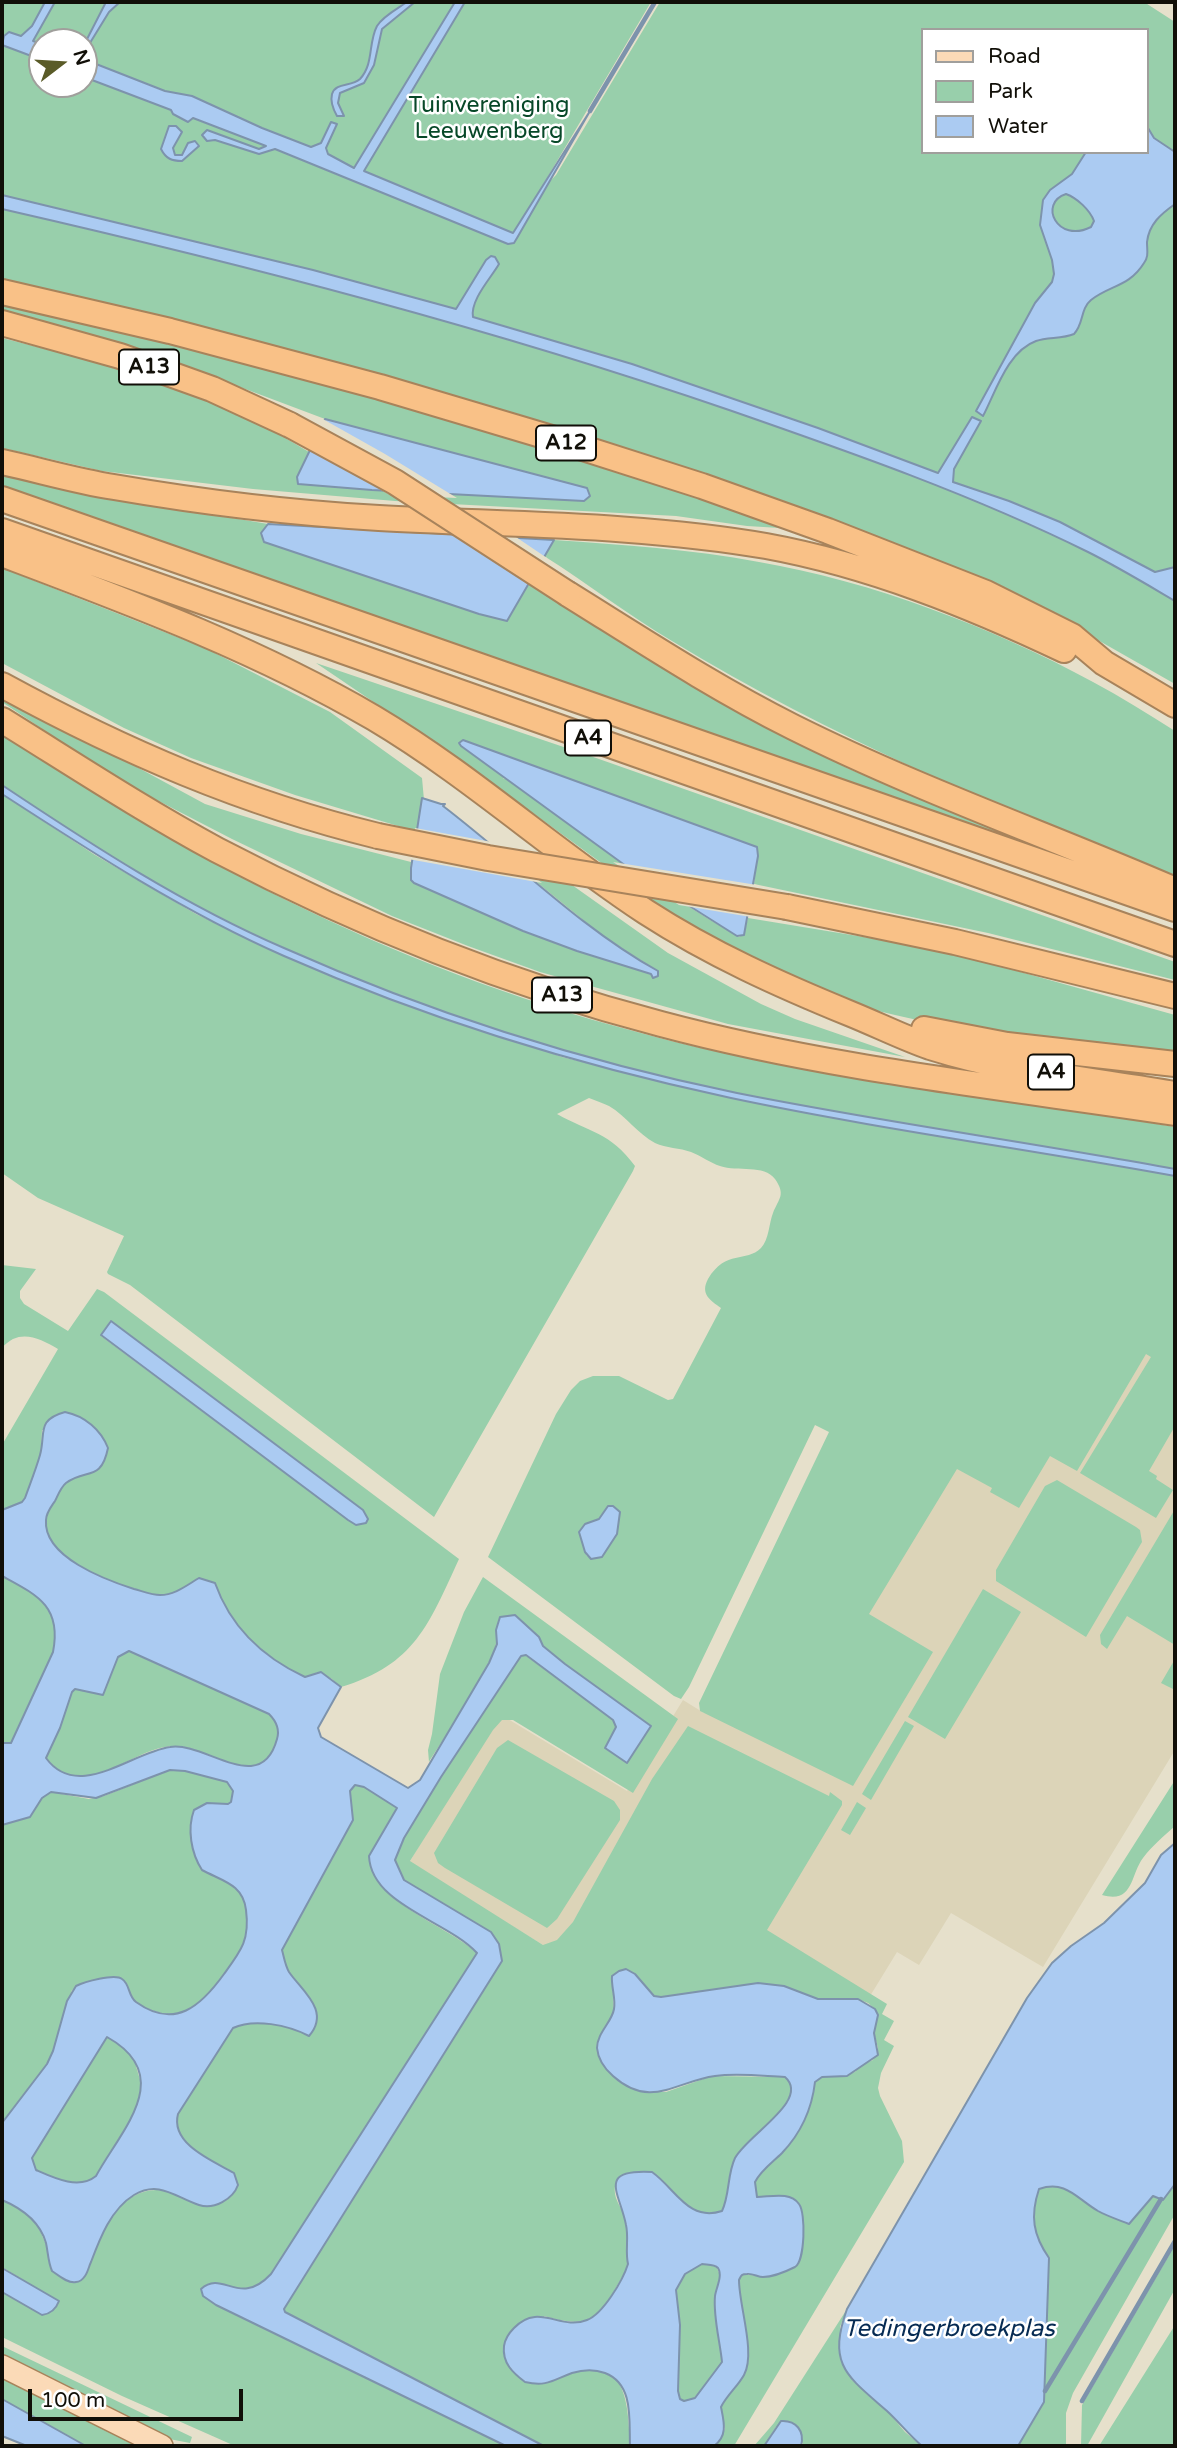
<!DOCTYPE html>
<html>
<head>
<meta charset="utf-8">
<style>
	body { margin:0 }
	#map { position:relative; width:1177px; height:2448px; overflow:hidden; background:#e6e0cb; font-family:"Varela Round",sans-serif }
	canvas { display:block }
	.frame { position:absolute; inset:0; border:4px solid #110f08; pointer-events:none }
	.legend { position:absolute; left:921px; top:28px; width:228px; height:126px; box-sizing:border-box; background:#fff; border:2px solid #a09f9c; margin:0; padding:9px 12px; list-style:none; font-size:21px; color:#110f08 }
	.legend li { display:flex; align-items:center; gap:14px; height:35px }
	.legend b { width:35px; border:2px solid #a09f9c }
	.north { position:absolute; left:28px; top:28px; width:70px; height:70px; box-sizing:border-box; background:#fff; border:2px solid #a09f9c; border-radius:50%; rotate:73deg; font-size:19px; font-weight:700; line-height:28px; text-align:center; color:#110f08 }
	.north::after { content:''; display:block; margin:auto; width:24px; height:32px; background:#5a5b28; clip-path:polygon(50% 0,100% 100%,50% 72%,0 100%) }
	.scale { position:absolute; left:28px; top:2389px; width:215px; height:32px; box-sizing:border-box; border:4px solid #110f08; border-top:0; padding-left:9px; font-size:21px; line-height:24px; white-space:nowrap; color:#110f08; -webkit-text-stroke:5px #fff; paint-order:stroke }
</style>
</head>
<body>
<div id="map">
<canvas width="1177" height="2448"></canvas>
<div class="frame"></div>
<ul class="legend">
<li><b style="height:9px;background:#fbdab7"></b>Road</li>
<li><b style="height:19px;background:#98cfab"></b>Park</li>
<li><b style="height:19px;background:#abcbf2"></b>Water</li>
</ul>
<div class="north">N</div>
<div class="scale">100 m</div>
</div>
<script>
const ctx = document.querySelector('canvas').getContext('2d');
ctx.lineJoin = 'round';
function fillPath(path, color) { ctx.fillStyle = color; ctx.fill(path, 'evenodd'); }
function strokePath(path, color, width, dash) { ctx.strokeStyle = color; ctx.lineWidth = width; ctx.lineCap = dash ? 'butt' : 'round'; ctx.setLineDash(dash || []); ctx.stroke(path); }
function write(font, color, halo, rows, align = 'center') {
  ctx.font = font + ' "Varela Round",sans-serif'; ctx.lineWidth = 5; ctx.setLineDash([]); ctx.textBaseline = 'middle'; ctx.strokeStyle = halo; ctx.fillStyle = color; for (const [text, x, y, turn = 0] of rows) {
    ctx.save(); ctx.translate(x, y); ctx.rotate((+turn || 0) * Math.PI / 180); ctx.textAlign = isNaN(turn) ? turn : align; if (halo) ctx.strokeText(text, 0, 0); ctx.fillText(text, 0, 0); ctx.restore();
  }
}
fillPath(new Path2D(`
	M1175 1185V1750L1043 1967 951 1913 919 1965 897 1952 867 2001 556 1953 409 1863 498 1713 627 1791 683 1700 704 1713Z`), '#dcd4b8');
fillPath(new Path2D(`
	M2 2H52L27 45 42 51V84H84V49L112 2H459L356 176 511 240 546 185 556 175 660 2H1144L1175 22V592L1008 507 871 454 463 321 2 203ZM923 30H1147V152H923Z
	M55 2H106L84 45V42H42V44L33 41Z
	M465 2H651L514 234 364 171Z
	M2 209C247 265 490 328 729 410 850 452 973 495 1088 552 1118 567 1146 584 1175 601V684L1024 598 899 547 2 282Z
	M2 304 310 377 535 445 745 514 780 528 747 526 676 516 395 501 253 489 102 471 2 448V338C107 364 216 394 309 452L297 477 298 484 372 490 584 501 586 488 325 419 139 349 2 313Z
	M2 474 45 486 268 524 261 533 264 542 479 614 507 621 530 582 561 605 702 691 849 769 1087 866 2 485Z
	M554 540C623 545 691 549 759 562 871 581 994 628 1093 682 1121 697 1148 714 1175 731V875C1002 810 830 737 672 641 628 615 587 583 544 556Z
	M2 568 205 648 330 712 422 778 424 800 418 832 295 795 191 758 124 728 2 663Z
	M316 663 599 759 1175 962V980L988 933 754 884 758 849 461 741V746L505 777 503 779 507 778C582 835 657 890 739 937L744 934 748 918 882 940 981 961 1175 1015V1060C1081 1048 987 1037 895 1015 862 1007 829 1001 798 987L641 896 600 862 471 768Z
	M2 694 205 804 301 834 411 862 410 874 414 883 523 931 577 951 654 975 658 971 604 937 507 858 572 885 668 953 761 1004 795 1019 905 1057 728 1024 540 972 468 946 392 916 232 839 120 781 2 702Z
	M2 734C95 790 187 851 284 899 397 955 515 1000 637 1032 813 1080 996 1095 1175 1127V1169C1029 1142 882 1122 737 1093 582 1061 428 1012 284 948 184 905 92 845 2 785Z
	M2 794 95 855 196 914 282 955 562 1057 732 1098 834 1118 1175 1176V1426L1149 1471 1157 1476 1156 1479 1173 1490 1156 1518 1080 1473 1151 1357 1146 1354 1077 1471 1050 1456 1019 1508 990 1492 992 1488 957 1469 869 1614 933 1652 853 1786 700 1711 699 1703 829 1432 815 1425 689 1687 681 1699 674 1696 488 1557 556 1414 571 1390 580 1381 593 1376H619L668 1400 673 1399 721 1308C710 1300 700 1294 708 1279 726 1249 746 1263 761 1248 769 1240 769 1223 773 1213 779 1198 786 1195 775 1179 764 1164 738 1172 720 1166 710 1163 702 1156 691 1152 680 1148 666 1148 655 1143 638 1134 626 1116 609 1106 603 1103 596 1101 589 1098L557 1114C589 1132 610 1132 635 1166L633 1171 434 1517 130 1285 108 1274 107 1272 124 1236 38 1198 2 1173ZM608 1506H610L614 1537 602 1557 587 1556 579 1532 587 1523 599 1519Z
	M2 1265 36 1269 20 1291V1298L24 1304 68 1331 97 1289 104 1292 459 1559C429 1624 415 1665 341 1687L332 1679 319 1672 305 1677C262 1657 231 1628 215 1583L199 1578C187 1585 175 1595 160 1595 152 1595 142 1591 134 1589 106 1580 43 1557 46 1520 46 1513 51 1507 55 1501 58 1495 61 1487 66 1483 88 1467 98 1484 108 1448L97 1430H42L41 1453 25 1498 22 1502 2 1510V1445L58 1349C39 1338 19 1328 2 1348ZM110 1321 363 1510 366 1514 348 1520 101 1336Z
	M1057 1480 1136 1527 1140 1530 1142 1542 1086 1637 996 1581V1570L1045 1486Z
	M1175 1509V1645L1127 1616 1107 1649 1101 1644 1100 1635Z
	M2 1576C37 1595 62 1606 53 1652L16 1731 11 1743H2Z
	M483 1577 678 1719 633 1793 513 1720H502L493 1730 410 1861 543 1945 557 1940 573 1922 652 1779 688 1726 829 1796 830 1792 842 1801V1805L767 1930 887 2004 882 2014 894 2021 884 2040 894 2046 881 2073 878 2088 880 2096 902 2141 904 2162 734 2446H714L717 2445 725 2429 721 2407 747 2364 748 2351 738 2280C746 2269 754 2278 766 2277 776 2275 790 2270 799 2264L785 2196 757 2197 755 2182C761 2170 772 2162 782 2153 801 2134 812 2109 815 2082L822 2077 855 2072 859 2066 873 2060 878 2048 874 2033 878 2015 875 2009 868 2003 858 1999H818L784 1986 758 1983 661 1997 654 1996 635 1974 626 1969 619 1971 612 1977 614 2012 598 2040 597 2049 627 2085 653 2092H666L712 2076 785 2077C810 2100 747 2135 735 2158 727 2175 730 2194 722 2211 715 2214 707 2216 700 2214 685 2209 663 2183 651 2172 634 2171 609 2173 616 2198 618 2204 623 2211 625 2218 628 2227 629 2263 626 2271 600 2313 597 2332 544 2316L565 2376C627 2352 628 2401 630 2446H544L285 2312 284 2309 502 1961 499 1944 491 1932 404 1880 395 1860 404 1838 441 1777 520 1656 525 1655 613 1720 616 1727 608 1744 626 1763 650 1726C618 1704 573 1675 545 1648 538 1640 534 1631 524 1624L497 1637C497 1661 444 1738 429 1762L428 1750 432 1734 440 1674 464 1612Z
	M983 1589 1021 1612 945 1739 908 1717Z
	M128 1651 269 1714C276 1721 280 1729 277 1739 262 1795 209 1746 175 1746 131 1746 85 1806 46 1758L60 1728 72 1692 75 1689 103 1694 118 1657Z
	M1175 1659V1690L1161 1683Z
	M905 1721 914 1726 871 1800 862 1794Z
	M508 1740 614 1801 620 1810V1820L557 1919 547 1928 445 1868 438 1863 434 1853 497 1748Z
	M170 1770 185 1771 227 1782 233 1791 231 1802 228 1804 207 1803 190 1831 192 1845 202 1870C213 1876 231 1881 240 1891 250 1902 249 1930 244 1944 235 1967 196 2018 168 2014 158 2013 140 2007 133 2000 126 1993 128 1983 119 1977L72 1990 53 2051 47 2064 2 2123V1825L30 1817 42 1798 51 1792 89 1799 104 1796Z
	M1175 1780V1826C1164 1836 1152 1846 1143 1858 1130 1875 1134 1904 1102 1895Z
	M355 1785 364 1787 397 1808 369 1856C371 1902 447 1925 477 1953L271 2274C258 2289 245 2293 226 2285L216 2305 506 2446H235L122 2396 2 2337V2292L42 2315 59 2302 2 2267V2200L15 2206 31 2218 38 2226 47 2247 86 2275C100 2231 125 2171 182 2196L192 2148C182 2138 174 2129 178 2114L232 2028C254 2018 288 2025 308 2035 332 2012 301 1990 289 1972 285 1965 284 1957 282 1950L353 1820C354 1807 345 1795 355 1785Z
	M857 1802 866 1808 850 1835 841 1830Z
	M107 2037 125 2047 133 2056 141 2083 140 2096 138 2107 96 2176C79 2190 54 2178 36 2170L32 2158Z
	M1175 2184V2214L1073 2393 1066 2413V2446H1018L1044 2402 1049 2258C1033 2235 1030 2216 1039 2189 1064 2181 1079 2197 1099 2212L1153 2195 1163 2200Z
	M1175 2245V2289L1087 2446H1081L1082 2405Z
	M702 2264 712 2265 717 2268 720 2275 715 2297 722 2363 695 2398 684 2401 680 2399 678 2391 680 2325 676 2289 685 2274Z
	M847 2309 840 2327 852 2380 889 2413 905 2432 922 2446H801L803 2443 776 2427 764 2446H754L774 2423Z
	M1175 2325V2446H1099Z
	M2 2346 192 2437 190 2443 164 2438 2 2357Z
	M2 2373 145 2446H86L2 2399Z`), '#98cfab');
const water = new Path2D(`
	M45 2H55L33 41 42 44V60L2 45 4 36 9 32 21 36 32 26Z
	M106 2H120L109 12 85 51 86 57 91 62 165 91 192 96 262 128 311 147 321 143 331 122 337 124 326 148 328 154 354 168 455 2H465L364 171 513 233 590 111 517 238 514 243 508 244 275 149 259 154 215 140 207 141 202 135 207 130 259 149 266 146 193 118 188 122 173 114 171 110 84 77V45Z
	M407 2H415L382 29 374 65 364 83 340 93 338 103 344 116H337C333 109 330 102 332 94 336 82 351 87 360 79 374 64 368 43 377 26 383 16 397 9 407 2Z
	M169 126H176L182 132 173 148 175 155H182L188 143 195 141 199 146 182 161C172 161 166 159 161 149Z
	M1148 128 1154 138 1175 152V204C1161 214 1149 224 1147 242 1147 251 1149 256 1144 263 1129 287 1110 285 1091 300 1080 309 1084 324 1074 334 1062 339 1048 337 1036 341 1008 351 996 391 983 416L976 411 1035 303 1052 282 1054 274 1052 260 1040 225 1043 200 1050 190 1072 174 1086 152H1147ZM1066 194C1077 198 1090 210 1094 221L1091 227C1057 244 1038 203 1066 194Z
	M2 195 313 270 456 309 486 260 491 256 495 257 499 264C491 278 470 300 473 317L632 364 818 428 938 473 972 417 981 421 954 469 953 482 1009 501 1060 522 1155 572 1175 567V601C1146 584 1118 567 1088 552 973 495 850 452 729 410 490 328 247 265 2 209Z
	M325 419 587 488 590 496 584 501 372 490 298 484 297 477Z
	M268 524 554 540 507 621 479 614 264 542 261 533Z
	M463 740 757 847 758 856 744 935 737 936 626 866 461 746 459 743Z
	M2 785C92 845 184 905 284 948 428 1012 582 1061 737 1093 882 1122 1029 1142 1175 1169V1176C1027 1149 878 1129 731 1098 577 1065 427 1019 284 956 184 912 93 853 2 794Z
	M422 798 441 804H445L443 806C515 861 579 927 658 971V976L653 978 651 974 577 951 523 931 414 883 411 880V868Z
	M111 1321 363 1510 368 1519 366 1523 356 1525 348 1520 101 1335Z
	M65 1412C85 1416 101 1430 108 1448 101 1482 87 1468 66 1483 61 1487 58 1495 55 1501 51 1507 46 1513 46 1520 43 1557 106 1580 134 1589 142 1591 152 1595 160 1595 175 1595 187 1585 199 1578L215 1583C231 1628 262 1657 305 1677L321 1672 341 1687 318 1728 321 1737 408 1788 420 1780 489 1663 497 1644 496 1630 500 1617 515 1615 539 1637 543 1646 565 1664 651 1726 627 1763 605 1748 616 1727 613 1720 526 1655 521 1656 441 1777 404 1838 395 1860 404 1880 491 1932 499 1944 502 1961 284 2309 285 2312 544 2446H506L216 2305 203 2296 201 2289C223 2269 239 2308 271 2274L477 1953C448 1921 371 1905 369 1856L397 1808 364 1787 355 1785 350 1791 353 1820 282 1950C284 1957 285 1965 289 1972 302 1991 331 2011 309 2036 288 2025 254 2018 233 2028L178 2114C170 2144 213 2161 234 2173L238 2185C233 2199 214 2210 199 2205 175 2197 159 2180 134 2195 111 2209 100 2238 91 2262 89 2266 88 2272 85 2276 83 2279 79 2282 76 2282 68 2284 58 2275 52 2271 48 2262 48 2252 46 2243 40 2222 21 2208 2 2200V2123L47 2064 53 2051 67 2001 76 1986C84 1982 115 1973 122 1979 130 1984 128 1996 136 2002 175 2030 201 2006 224 1974 241 1951 250 1940 246 1910 243 1884 222 1881 202 1870 191 1853 187 1829 194 1810L207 1803 228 1804 231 1802 233 1791 227 1782 185 1771 170 1770 96 1798 51 1792 42 1798 30 1817 2 1825V1743H11L53 1652C62 1606 37 1595 2 1576V1510L22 1502 25 1498C30 1484 36 1469 40 1455 46 1433 36 1420 65 1412ZM129 1651 269 1714C276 1721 280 1729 277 1739 261 1798 205 1741 170 1747 132 1752 78 1802 46 1758L60 1728 72 1692 75 1689 103 1695 118 1657ZM107 2037C177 2076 121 2130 96 2176 79 2190 54 2178 36 2170L32 2158Z
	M608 1506H613L620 1512 617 1534 602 1557 591 1559 585 1552 579 1532 585 1524 599 1519Z
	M1175 1843V2184L1163 2200 1153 2196 1129 2224C1119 2220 1107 2216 1098 2211 1076 2198 1066 2180 1039 2189 1030 2216 1033 2235 1049 2258L1044 2402 1018 2446H922C909 2435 899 2422 887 2411 847 2376 827 2365 847 2309L1027 1998 1052 1963 1071 1946 1104 1923 1145 1883 1161 1855Z
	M626 1969 635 1974 654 1996 661 1997 758 1983 784 1986 818 1999H858L875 2009 878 2015 874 2033 878 2055 847 2076 822 2077 815 2082C812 2108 801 2133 782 2153 773 2162 761 2170 755 2182L757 2197C770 2197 790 2191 799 2204 806 2213 805 2261 795 2267 787 2271 772 2277 763 2277 758 2277 752 2273 747 2274 741 2274 741 2276 739 2280 739 2306 756 2353 744 2375 738 2386 727 2395 721 2407 724 2422 728 2436 714 2446H630C629 2420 634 2384 605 2373 594 2369 582 2370 572 2373 553 2380 547 2387 525 2382 513 2373 502 2363 504 2346 505 2339 509 2333 514 2328 539 2302 560 2331 587 2320 603 2314 623 2280 628 2264 625 2251 629 2238 626 2225 620 2193 596 2169 652 2172 676 2189 688 2222 722 2211 730 2194 727 2175 735 2158 747 2135 811 2100 785 2077 762 2076 738 2073 715 2076 676 2081 651 2110 613 2076 605 2069 598 2059 597 2048 597 2033 612 2022 614 2009 616 1998 611 1987 612 1976L619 1971ZM702 2264C707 2265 714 2264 718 2268 723 2276 716 2288 715 2296 713 2317 720 2341 722 2362L695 2398 684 2401 680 2399 678 2391 680 2325 676 2290 685 2274Z
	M2 2268 59 2301C56 2309 50 2314 42 2315L2 2292Z
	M2 2399 86 2446H27L2 2436Z
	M781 2421C796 2420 805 2431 801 2446H764Z`);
fillPath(water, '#abcbf2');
strokePath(water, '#7d93ac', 2);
fillPath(new Path2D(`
	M321 418 385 454 457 498 390 495 307 448Z
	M513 535 547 558 531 586 458 536Z
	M415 828 492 842 542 883 408 859Z
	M613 862 757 885 751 917 679 905Z`), '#e6e0cb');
strokePath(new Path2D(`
	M590 111 655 2
	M1045 2391 1161 2199
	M1082 2401 1175 2241`), '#7d93ac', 4.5);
const major = new Path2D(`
	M2 2366 162 2446`);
const highway = new Path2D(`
	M2 292 170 331 380 387 558 440 702 486 828 531 986 593 1072 636 1104 663 1175 705
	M2 323 120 356 212 389 290 425
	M2 462C39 470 76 481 114 487 201 502 291 513 379 518 508 525 638 524 766 546 870 565 969 605 1064 650
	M2 499 1175 909
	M2 531 1175 944
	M2 554C129 602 256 649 374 718 470 775 553 851 646 912 711 954 780 985 851 1014 878 1025 904 1038 930 1047 1009 1072 1094 1080 1175 1094
	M568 594C642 640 715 688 793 727 917 789 1048 835 1175 890
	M2 685C123 751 243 803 378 836
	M2 720C73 764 143 810 217 850 358 924 508 984 661 1024 829 1069 1004 1087 1175 1113
	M787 907 955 942 1175 996
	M924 1029 1007 1045 1175 1064`);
strokePath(major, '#a8835b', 24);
strokePath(highway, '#a8835b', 28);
strokePath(major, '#fbdab7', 21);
strokePath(highway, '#f9c187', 24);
const highwayBridge = new Path2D(`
	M290 425 395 482 568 594
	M378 836 488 858 787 907`);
strokePath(highwayBridge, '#a8835b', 28, []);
strokePath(highwayBridge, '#f9c187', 24);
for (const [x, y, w] of [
	[149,367,60],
	[566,443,60],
	[588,738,46],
	[562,995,60],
	[1051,1072,46]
]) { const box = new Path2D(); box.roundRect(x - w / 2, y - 17.5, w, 35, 5); ctx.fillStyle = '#fff'; ctx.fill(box); strokePath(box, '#110f08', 2); }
write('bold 21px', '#110f08', null, [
	["A13",149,367],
	["A12",566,443],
	["A4",588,738],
	["A13",562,995],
	["A4",1051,1072]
]);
write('23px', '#074828', '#fff', [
	["Tuinvereniging",489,106],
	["Leeuwenberg",489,132]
]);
write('italic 24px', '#062b53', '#fff', [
	["Tedingerbroekplas",949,2330]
]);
</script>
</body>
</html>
